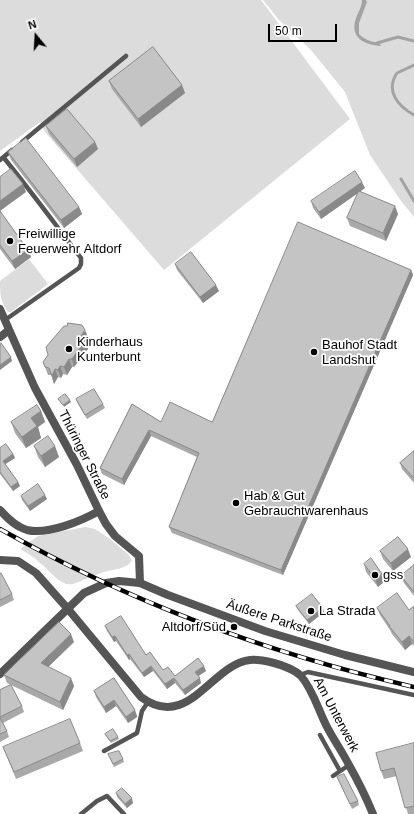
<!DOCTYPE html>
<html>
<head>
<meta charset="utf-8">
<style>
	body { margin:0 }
	#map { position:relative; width:414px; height:814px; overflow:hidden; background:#fff; font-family:Helvetica,sans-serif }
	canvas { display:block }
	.north { position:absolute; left:16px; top:16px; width:40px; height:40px; -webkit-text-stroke:3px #fff; paint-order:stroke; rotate:342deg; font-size:11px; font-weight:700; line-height:16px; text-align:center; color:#000 }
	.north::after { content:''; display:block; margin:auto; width:14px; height:18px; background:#000; clip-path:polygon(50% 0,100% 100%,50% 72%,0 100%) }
	.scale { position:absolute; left:268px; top:24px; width:69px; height:18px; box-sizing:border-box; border:2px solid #000; border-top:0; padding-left:5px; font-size:12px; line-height:14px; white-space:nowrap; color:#000; -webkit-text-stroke:3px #fff; paint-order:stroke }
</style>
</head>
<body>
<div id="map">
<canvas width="414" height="814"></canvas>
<div class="north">N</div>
<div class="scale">50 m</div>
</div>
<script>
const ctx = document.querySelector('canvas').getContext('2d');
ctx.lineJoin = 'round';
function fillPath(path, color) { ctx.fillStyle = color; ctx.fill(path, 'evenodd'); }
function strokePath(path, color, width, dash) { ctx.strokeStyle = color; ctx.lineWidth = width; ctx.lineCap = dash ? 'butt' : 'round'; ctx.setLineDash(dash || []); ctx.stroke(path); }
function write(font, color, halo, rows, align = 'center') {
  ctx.font = font + ' Helvetica,sans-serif'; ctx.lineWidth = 3.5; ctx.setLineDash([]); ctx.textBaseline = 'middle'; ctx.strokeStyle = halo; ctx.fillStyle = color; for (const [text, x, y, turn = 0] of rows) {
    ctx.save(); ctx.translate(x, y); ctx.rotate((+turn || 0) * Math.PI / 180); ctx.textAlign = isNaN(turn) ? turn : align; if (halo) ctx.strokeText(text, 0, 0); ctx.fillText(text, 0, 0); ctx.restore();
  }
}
fillPath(new Path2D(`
	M0 0H261L350 119 164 270 45 132 40 122 0 151Z
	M263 0H414V217L401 201 370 155 345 92 311 50 279 20Z
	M29 259 48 284 11 312H8C0 302 0 292 0 281Z
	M85 527 95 529 110 539 129 555 132 561C126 569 114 569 104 572 93 575 83 581 73 584 60 587 49 569 40 563 34 557 27 553 20 549L38 536Z`), '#dcdcdc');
fillPath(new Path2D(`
	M362 0H366L367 2 359 23V34C364 39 372 43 379 42L381 46C365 45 349 38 356 18 358 12 362 7 362 0Z`), '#a3a3a3');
strokePath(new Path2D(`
	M377 43 398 37 414 41
	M414 65 397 73C385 91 398 106 414 115
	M401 179 414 201`), '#a3a3a3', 3);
strokePath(new Path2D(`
	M22 142 126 56
	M4 158C30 190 55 224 81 258V264L79 268 5 320
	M0 160 12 150
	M300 675 308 672 414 695
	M320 735 340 771
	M104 751 137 733 142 711 148 702
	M333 776 349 765
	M81 814 97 801 107 796 124 814`), '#555', 4.5);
strokePath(new Path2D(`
	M0 309 35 388 77 465 99 511 106 524 115 536 139 556 140 583
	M0 337 9 330
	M0 510C8 519 16 527 27 530 48 535 81 521 99 511
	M68 609 141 697C188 732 212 664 250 660 258 659 266 661 274 663 282 665 295 670 301 676 313 690 318 709 326 725 333 739 342 751 349 765 358 781 366 797 373 814`), '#555', 8);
strokePath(new Path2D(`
	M0 560 18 561 36 573 68 609
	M0 674 84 593 106 583 119 581 140 583 168 595 265 631 345 655 414 672`), '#555', 8);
const rail = new Path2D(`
	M0 529C129 602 270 654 414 687`);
strokePath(rail, '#000', 4.5);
strokePath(rail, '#fff', 3, [9]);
fillPath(new Path2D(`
	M109 81 185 93 141 127 112 89Z
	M46 126 95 142 98 149 77 167 49 134Z
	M8 152 79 207 82 214 64 228 11 160Z
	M365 188 360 191 398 214 386 241 350 226 347 218 358 193 321 219 313 208 311 201Z
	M0 211 28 250 31 257 15 269 0 249Z
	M175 264 219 291 203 303 177 270Z
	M411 270 413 275 283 575 172 533 169 527 197 457 151 436 124 485 102 474 100 468 132 404 161 422H212Z
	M88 337 85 342 88 349 74 367H72L67 375 63 374 61 378 58 377 54 384 51 375H48L43 362Z
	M76 399 103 404 105 408 87 419 78 404Z
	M41 411 45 422 38 427 41 438 26 448 15 433 11 422Z
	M34 446 59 457 45 467 38 457Z
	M0 448 13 454 15 458 5 464 18 482 20 486 13 491 0 474Z
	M414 451V483L402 469 400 463Z
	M21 496 47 499 30 511 22 500Z
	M380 551 411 557 393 571 383 559Z
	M364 564 382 574 385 581 378 587 366 572Z
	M414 565V596L404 583 401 576Z
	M0 573 12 594 14 600 0 607Z
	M296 606 324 612 309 624 298 610Z
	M414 606V646L412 644 405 650 392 634 390 630 380 615 377 608 409 610Z
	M105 626 146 655 163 670 175 676 206 671 198 676 201 683 185 695 175 683 167 689 153 671 144 677 130 659 129 660 116 641 114 642 107 631Z
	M74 642 48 667 74 686 63 710 11 685 22 706 24 712 3 723 7 731 9 737 0 742V690L11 685 7 683 4 675Z
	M114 678 137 716V717L128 723 116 706 106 713 96 697 94 691Z
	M105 734 118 737 119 739 111 743Z
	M80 743 83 751 16 779 3 747Z
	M414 743V814H408L397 776 384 779 381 771Z
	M108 754 123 759 124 762 114 767Z
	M337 777 358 801 359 805 352 809Z
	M116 793 133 803 127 808 117 797Z`), '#a9a9a9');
fillPath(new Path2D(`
	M182 85 185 93 141 127 138 119Z
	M95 142 98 149 77 167 74 159Z
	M362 182 365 188 321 219 319 212Z
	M23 184 26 192 0 211V201Z
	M395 206 398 214 386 241 383 233Z
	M79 207 82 214 64 228 61 220Z
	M28 250 31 257 15 269 12 261Z
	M411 270 413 275 283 575 281 570Z
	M216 285 219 291 203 303 200 297Z
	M85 330 88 337 85 342 88 349 74 367 72 359 81 336Z
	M11 357 12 361 0 370V365Z
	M69 359 72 367 67 375 64 367Z
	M60 366 63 374 61 378 58 370Z
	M55 369 58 377 54 384 52 376Z
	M70 400 71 402 64 407 63 405Z
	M41 411 45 422 38 427 41 438 26 448 22 437 31 418Z
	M149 430 151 436 124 485 122 479Z
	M55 446 59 457 45 467 41 456Z
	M13 454 15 458 4 465 3 461Z
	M18 482 20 486 13 491 11 487Z
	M45 495 47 499 30 511 28 506Z
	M408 549 411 557 393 571 391 563Z
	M382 574 385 581 378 587 375 579Z
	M323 608 324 612 309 624 307 620Z
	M71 634 74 642 44 671 41 663Z
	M115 636 116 641 114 642 112 637Z
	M409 636 412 644 405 650 402 642Z
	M129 654 130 659 129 660 127 655Z
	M151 666 153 671 144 677 142 673Z
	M204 666 206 671 197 677 195 672Z
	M71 678 74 686 63 710 60 702Z
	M174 678 175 683 167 689 165 684Z
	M200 678 201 683 185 695 183 690Z
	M114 700 116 706 106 713 104 707Z
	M135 710 137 716V717L128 723 126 717Z
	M132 798 133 803 127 808 125 804Z`), '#898989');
const building = new Path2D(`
	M153 47 182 85 138 119 109 81Z
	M67 109 95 142 74 159 46 126Z
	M26 138 79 207 61 220 8 152Z
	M11 169 23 184 0 201V177Z
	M355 171 362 182 319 212 311 201Z
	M359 191 395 206 383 233 347 218Z
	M0 211 28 250 12 261 0 245Z
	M298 222 411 270 281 570 169 527 199 453 149 430 122 479 100 468 132 404 161 422 170 402 212 422Z
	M191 252 216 285 200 297 175 264Z
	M68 323 82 325 85 330 81 336 85 341 72 359H69L64 367 60 366 58 370 55 369 52 376 49 368 45 367 43 362 48 355 46 347 64 326H67Z
	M1 343 11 357 0 365V344Z
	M94 389 103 404 85 415 76 399Z
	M65 394 70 400 63 405 58 399Z
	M37 405 41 411 31 418 37 426 22 437 11 422Z
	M48 436 55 446 41 456 34 446Z
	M6 444 13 454 3 461 18 482 11 487 0 472V448Z
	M414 451V478L400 463Z
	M38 484 45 495 28 506 21 496Z
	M398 537 408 549 391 563 380 551Z
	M371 558 382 574 375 579 364 564Z
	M414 565V592L401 576Z
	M0 573H1L12 594 0 600Z
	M397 593 409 610 414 606V642L409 636 402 642 389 626H390L377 608Z
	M312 594 323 608 307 620 296 606Z
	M121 616 146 655 150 652 163 670 168 667 175 676 198 658 204 666 195 672 200 678 183 690 174 678 165 684 151 666 142 673 129 654 127 655 115 636 112 637 105 626Z
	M59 622 71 634 41 663 71 678 60 702 4 675Z
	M114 678 135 710 134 711 126 717 114 700 104 707 94 691Z
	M11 685 22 706 0 717V690Z
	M0 718 7 731 0 734Z
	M70 719 80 743 14 772 3 747Z
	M113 729 118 737 110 741 105 734Z
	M414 743V806L405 808 394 768 381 771 376 753Z
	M119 751 123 759 113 764 108 754Z
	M344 774 358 801 350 804 337 777Z
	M122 788 132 798 125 804 116 793Z`);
fillPath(building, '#c4c4c4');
strokePath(building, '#898989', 1);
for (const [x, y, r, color] of [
	[10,241,4,"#000"],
	[69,349,4,"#000"],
	[314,352,4,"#000"],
	[236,503,4,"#000"],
	[375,575,4,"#000"],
	[311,611,4,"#000"],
	[234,627,4,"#000"]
]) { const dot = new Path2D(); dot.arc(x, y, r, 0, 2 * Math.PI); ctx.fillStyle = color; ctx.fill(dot); strokePath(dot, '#fff', 1.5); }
write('13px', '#000', '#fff', [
	["Freiwillige",18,234],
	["Feuerwehr Altdorf",18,249],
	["Kinderhaus",77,342],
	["Kunterbunt",77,357],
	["Bauhof Stadt",322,345],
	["Landshut",322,360],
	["Hab & Gut",244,496],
	["Gebrauchtwarenhaus",244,511],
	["gss",383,575],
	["La Strada",319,611],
	["Altdorf/Süd",226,627,"right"]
], 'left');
write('13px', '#000', '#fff', [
	["Thüringer Straße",84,455,63],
	["Äußere Parkstraße",279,621,18],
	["Am Unterwerk",336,715,62]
]);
</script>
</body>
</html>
